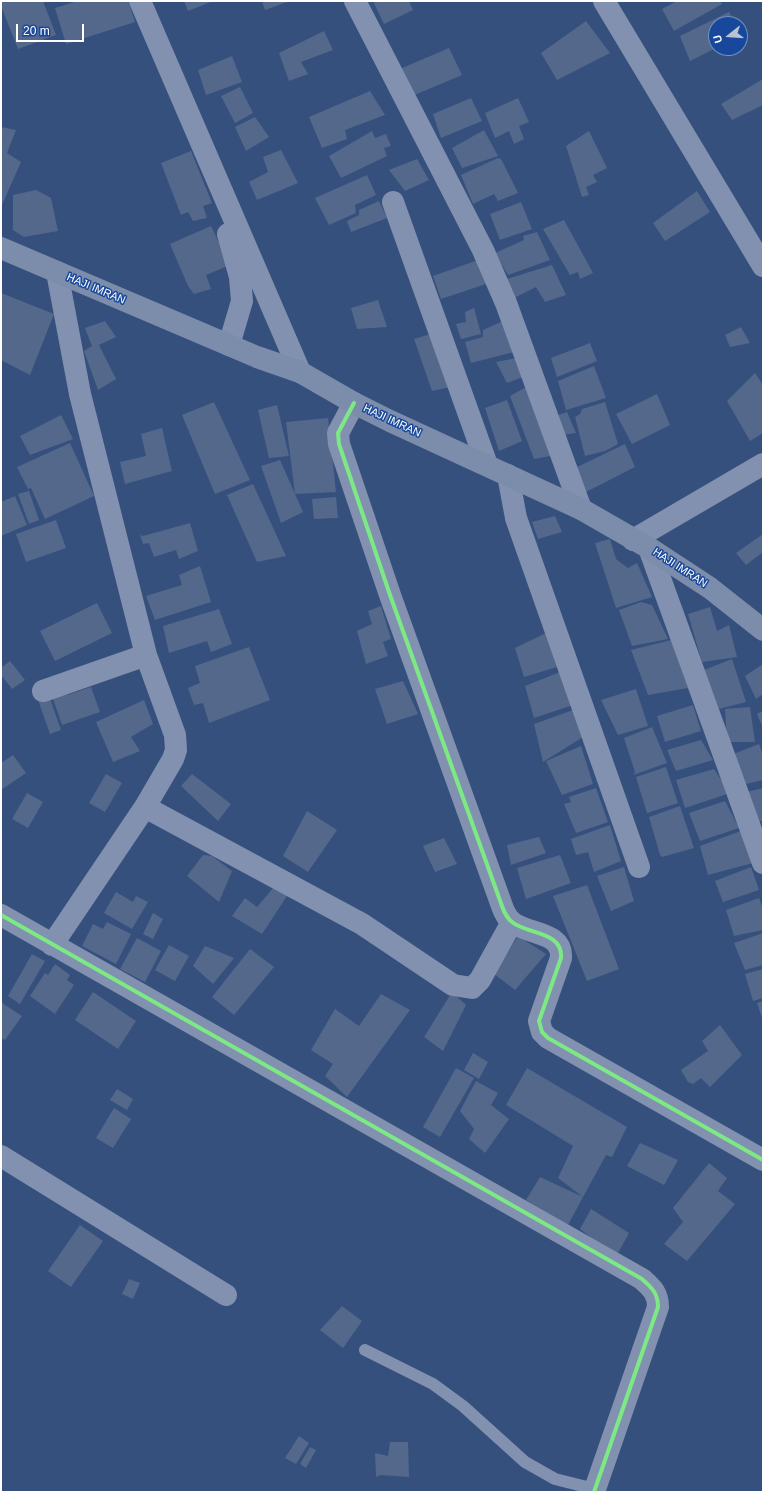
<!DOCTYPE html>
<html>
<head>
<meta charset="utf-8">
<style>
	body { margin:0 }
	#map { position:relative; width:764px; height:1493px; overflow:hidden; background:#36507d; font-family:Helvetica,sans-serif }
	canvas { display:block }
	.frame { position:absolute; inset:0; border:2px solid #fff; pointer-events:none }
	.north { position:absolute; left:708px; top:16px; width:40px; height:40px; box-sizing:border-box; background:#18489b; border:1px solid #7491c3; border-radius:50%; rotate:253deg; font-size:11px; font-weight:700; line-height:16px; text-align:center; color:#fff }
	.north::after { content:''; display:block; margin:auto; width:14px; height:18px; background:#b9c2d2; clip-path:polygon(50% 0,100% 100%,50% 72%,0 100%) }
	.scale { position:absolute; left:16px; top:24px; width:68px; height:18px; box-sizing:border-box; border:2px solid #fff; border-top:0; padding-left:5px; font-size:12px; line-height:14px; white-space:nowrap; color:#fff; -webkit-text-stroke:3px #18489b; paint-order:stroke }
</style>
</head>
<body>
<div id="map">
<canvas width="764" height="1493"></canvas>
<div class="frame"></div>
<div class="north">U</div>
<div class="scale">20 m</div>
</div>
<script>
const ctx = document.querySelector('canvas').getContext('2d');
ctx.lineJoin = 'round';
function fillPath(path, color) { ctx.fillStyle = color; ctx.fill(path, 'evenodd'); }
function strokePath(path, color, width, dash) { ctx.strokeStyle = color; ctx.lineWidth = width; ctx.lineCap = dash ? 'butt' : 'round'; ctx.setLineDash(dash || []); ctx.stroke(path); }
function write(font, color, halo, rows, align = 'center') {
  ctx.font = font + ' Helvetica,sans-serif'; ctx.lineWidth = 3; ctx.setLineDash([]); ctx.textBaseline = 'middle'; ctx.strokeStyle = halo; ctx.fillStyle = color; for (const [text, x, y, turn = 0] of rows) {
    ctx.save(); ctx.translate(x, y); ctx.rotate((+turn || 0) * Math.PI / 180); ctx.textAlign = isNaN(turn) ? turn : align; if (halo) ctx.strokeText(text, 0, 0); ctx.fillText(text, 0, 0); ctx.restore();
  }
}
fillPath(new Path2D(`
	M1 1H43L56 35 18 49 1 6Z
	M78 1H128L135 22 66 44 55 8Z
	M184 1H213L188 11Z
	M262 1H290L265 10Z
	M373 1H409L413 10 384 24Z
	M677 1H720L722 4 674 31 662 9Z
	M729 12 736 24H716V48L690 61 680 36Z
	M586 21 610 53 557 80 541 53Z
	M324 31 333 50 301 62 308 74 289 81 279 53Z
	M449 48 462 75 412 96 400 69Z
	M232 56 242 82 206 95 198 70Z
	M763 79V105L732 120 721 104Z
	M240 87 253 113 235 123 221 96Z
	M370 91 385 115 345 130 347 139 322 148 309 117Z
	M471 98 482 121 441 138 433 114Z
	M518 98 529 122 519 126 524 139 514 144 509 131 495 138 485 113Z
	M255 117 269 137 246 151 235 127Z
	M1 127 16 130 7 153 21 162 1 207Z
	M484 130 498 156 462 168 452 148Z
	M372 131 375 138 386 134 391 146 384 148 387 156 341 178 329 156Z
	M589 131 607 168 593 175 597 182 586 187 589 195 582 197 566 146Z
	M281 150 298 183 257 200 249 182 268 172 263 157Z
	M191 151 212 203 203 206 207 218 193 221 188 212 181 215 161 163Z
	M498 158 501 159 518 193 498 201 494 194 473 204 461 175Z
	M417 159 429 180 405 191 389 170Z
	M367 175 376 195 355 205 356 213 329 225 315 198Z
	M36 190 51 198 58 231 24 237 13 230V195Z
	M697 191 710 212 665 241 653 223Z
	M379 201 387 218 351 232 347 221 359 215V210Z
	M521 202 532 229 500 240 490 214Z
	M564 220 593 273 580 279 578 272 570 275 543 229Z
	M211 226 230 265 206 275 211 289 194 294 188 286 170 244Z
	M537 232 550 260 508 275 495 253 524 240 523 236Z
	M478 260 486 284 441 299 433 276Z
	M552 265 566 295 545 302 536 287 514 298 507 279Z
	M1 293 54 314 30 375 1 360Z
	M378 300 387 327 357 329 351 308Z
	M474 308 481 334 461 339 456 324 466 322 465 312Z
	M105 321 116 337 99 345 116 379 98 390 84 351 92 346 85 328Z
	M503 321 514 352 471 363 465 342 483 337V330Z
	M741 327 750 343 730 347 725 335Z
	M434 333 455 386 432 391 414 339Z
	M590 343 597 361 557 377 551 358Z
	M517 358 523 377 507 383 496 362Z
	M594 366 606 398 566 410 558 381Z
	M755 373 763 385V433L750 441 727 401Z
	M528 386 556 455 534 459 510 396Z
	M657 394 670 425 632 444 616 414Z
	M507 400 522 441 499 451 485 408Z
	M214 402 250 480 215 494 182 415Z
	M605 402 618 444 605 451 585 456 575 417 580 414 582 409Z
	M277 405 289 456 269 458 258 410Z
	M567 412 576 433 562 435 556 416Z
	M61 415 73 439 30 455 20 436Z
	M328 418 336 492 295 494 303 512 281 523 261 466 280 460 295 494 286 422Z
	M162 428 172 471 125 484 120 462 146 456 141 434Z
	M70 443 94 496 45 519 31 488 28 489 17 467Z
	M625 444 635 467 586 492 575 468Z
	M253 484 286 556 257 562 227 495Z
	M29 491 39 520 29 524 18 494Z
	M15 496 27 525 1 536V502Z
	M336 497 338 518 314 519 312 499Z
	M555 516 562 532 538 539 532 522Z
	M56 520 66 548 26 562 16 534Z
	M190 523 198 551 179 559 176 550 154 557 149 543 143 544 140 535 143 536Z
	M763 534V552L746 565 736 553Z
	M610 539 616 559 628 568 637 563 652 597 616 608 595 543Z
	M200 566 211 602 155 620 146 596 182 585 179 575Z
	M641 602 652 605 668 639 632 646 619 610Z
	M97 603 112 633 55 661 40 631Z
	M381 606 391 639 383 642 388 656 366 664 357 631 372 624 368 611Z
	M710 607 717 631 729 625 737 657 702 662 688 614Z
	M219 609 232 644 211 652 207 641 169 653 163 626Z
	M546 633 557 667 524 677 515 648Z
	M671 640 688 688 648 695 631 650Z
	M249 647 270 700 209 723 203 703 194 705 188 688 200 683 195 666Z
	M732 659 746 702 719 709 704 670Z
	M10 661 25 680 12 689 1 675V668Z
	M763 664V694L756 699 745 676Z
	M565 670 573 705 534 718 525 686Z
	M403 681 418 714 387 724 375 689Z
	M64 685 67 695 91 687 100 712 62 725 50 690Z
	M636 689 648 726 618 735 601 700Z
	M48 693 61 730 50 734 37 697Z
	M144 700 153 724 131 737 140 751 113 762 96 722Z
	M693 705 701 731 665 742 657 716Z
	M750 707 755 742H727L725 709Z
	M573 710 583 737 543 762 534 724Z
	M763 711V728L757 714Z
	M652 727 667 763 633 775 635 772 624 738Z
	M701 740 713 760 676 771 667 750Z
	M759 744 763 755V780L742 785 731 755Z
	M581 746 593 784 562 795 546 761Z
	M13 755 26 773 1 790V763Z
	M666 767 678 803 647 813 636 777Z
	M714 769 730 793 685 808 676 780Z
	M106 774 122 783 105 812 89 803Z
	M192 774 231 804 218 821 181 786Z
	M596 788 608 822 576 833 564 804 571 802 569 797Z
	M763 788V821L753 822 743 793Z
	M27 793 43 802 28 828 12 819Z
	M725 801 739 828 700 841 689 813Z
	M680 806 694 848 662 857 660 855 649 817Z
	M307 811 337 830 308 872 283 856Z
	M610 825 621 861 594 872 588 852 576 855 571 839Z
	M741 831 753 863 708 875 700 846Z
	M539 837 546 853 511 865 507 845Z
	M444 838 457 864 435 872 423 846Z
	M203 855 212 856 232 871 219 902 187 876Z
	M560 855 571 883 526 899 517 868Z
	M624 867 634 901 611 911 597 876Z
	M751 867 759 890 723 902 715 881Z
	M587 885 619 969 587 981 553 896Z
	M274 887 287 896 262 934 232 916 245 898 257 907Z
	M116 892 133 902 136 896 148 902 132 929 104 913Z
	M759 898 763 909V930L734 936 726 910Z
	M153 913 163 919 153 939 143 934Z
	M107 922 131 934 116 964 82 946 93 924 103 929Z
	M763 933V965L745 970 734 943Z
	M518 936 546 954 515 990 494 974Z
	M137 938 161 951 145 982 120 969Z
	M169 945 189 956 175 981 155 970Z
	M205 946 234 958 213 984 193 966Z
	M250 949 274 967 234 1015 212 997Z
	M32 954 45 961 20 1004 8 996Z
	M55 964 70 975 67 980 74 985 55 1014 30 996 45 973 48 975Z
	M763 969V998L753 1001 745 974Z
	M93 992 136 1021 118 1049 75 1020Z
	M452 992 466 1005 443 1051 424 1037Z
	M381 994 410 1010 347 1097 325 1076 333 1064 311 1050 335 1009 359 1026Z
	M763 1001V1021L757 1003Z
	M2 1003 22 1016 5 1040 1 1038Z
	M720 1025 742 1055 710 1087 701 1078 693 1084 688 1082 681 1070 708 1051 702 1041Z
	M473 1053 488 1062 479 1079 464 1070Z
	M456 1068 474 1078 440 1137 423 1127Z
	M527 1068 627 1127 612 1157 606 1155 583 1197 558 1178 573 1146 506 1105Z
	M476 1081 498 1093 491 1105 509 1119 485 1153 469 1139 474 1129 460 1111Z
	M117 1089 133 1099 127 1110 110 1100Z
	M114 1108 131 1119 113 1148 96 1138Z
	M640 1143 678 1160 664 1185 627 1166Z
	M709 1163 727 1178 718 1191 735 1204 687 1261 664 1244 683 1222 673 1208Z
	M540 1177 583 1197 567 1227 526 1200Z
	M591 1209 629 1233 616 1257 580 1229Z
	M80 1225 103 1241 71 1287 48 1271Z
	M129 1279 140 1283 133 1299 122 1294Z
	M342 1306 362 1321 343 1348 320 1330Z
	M299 1436 309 1443 296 1464 285 1458Z
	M390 1442H408L409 1477 381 1475 376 1477 375 1453 388 1456Z
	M310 1447 316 1450 306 1468 300 1464Z`), '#53688b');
strokePath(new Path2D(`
	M365 1350 433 1384 463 1406 525 1462 555 1479 595 1489`), '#8191af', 12);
strokePath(new Path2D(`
	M140 1 300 372
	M355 1 483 250 506 303 581 509
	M604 1 763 266
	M393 202 487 465
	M228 234 240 277 242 301 229 345
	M354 403 338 433 339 444 390 595 502 906C504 912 507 918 512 922 528 935 563 931 561 958L539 1021 542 1032 548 1038 763 1160
	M508 475 516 518 639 867
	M633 540 763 464
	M649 548 763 863
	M43 691 146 655
	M145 807 362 924 453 985 472 988 480 980 512 922
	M1 915 642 1279C652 1288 658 1293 658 1307L594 1492
	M52 945 145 807 173 759 176 750 175 735 146 655 80 394 57 272
	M1 1156 226 1295`), '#8191af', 22);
strokePath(new Path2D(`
	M1 248 257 357 300 372 354 403 390 421 581 509 649 548 710 588 763 630`), '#7c8cab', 22);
strokePath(new Path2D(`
	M354 403 338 433 339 444 390 595 502 906C504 912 507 918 512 922 528 935 563 931 561 958L539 1021 542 1032 548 1038 763 1160
	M1 915 642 1279C652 1288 658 1293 658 1307L594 1492`), '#7ce984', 4);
write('11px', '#fff', '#18489b', [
	["HAJI IMRAN",96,289,23],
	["HAJI IMRAN",392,421,25],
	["HAJI IMRAN",680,568,33]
]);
</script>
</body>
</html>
